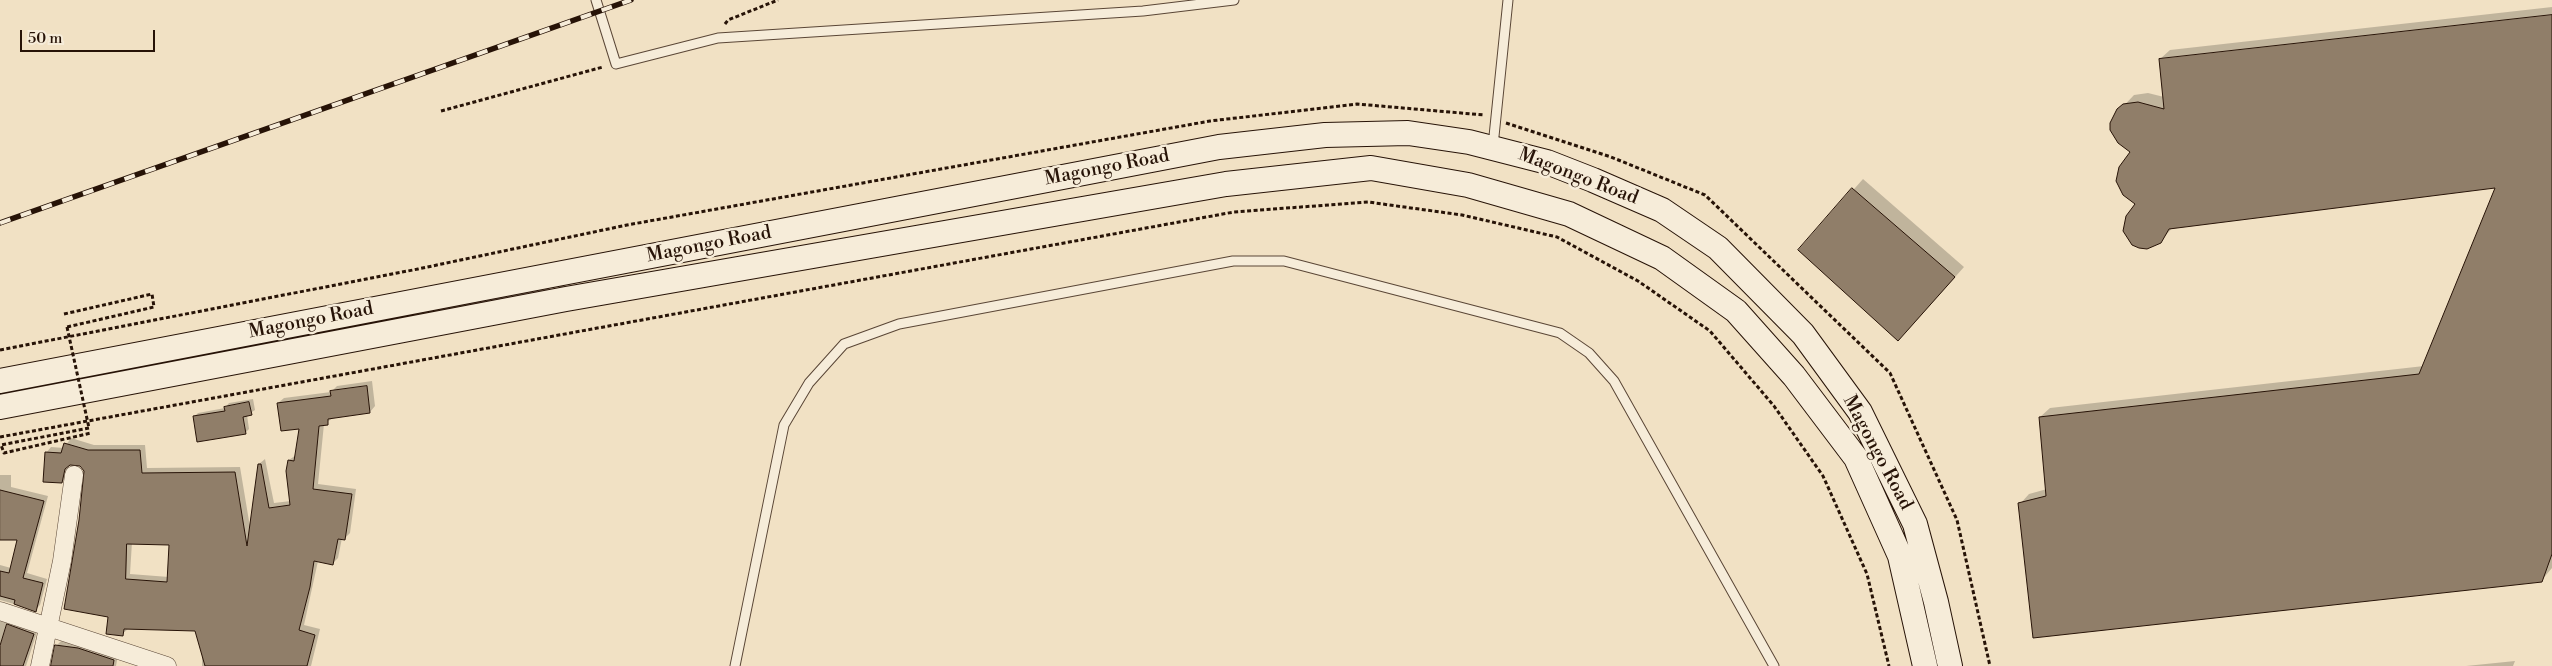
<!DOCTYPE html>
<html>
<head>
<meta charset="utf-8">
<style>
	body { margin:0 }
	#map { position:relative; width:2552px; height:666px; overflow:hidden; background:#f1e1c4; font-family:"Libre Bodoni",serif }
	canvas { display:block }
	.scale { position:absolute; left:20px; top:30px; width:135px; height:22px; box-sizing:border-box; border:2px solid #271307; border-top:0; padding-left:6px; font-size:15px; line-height:18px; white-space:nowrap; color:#271307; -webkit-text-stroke:4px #f6ecd9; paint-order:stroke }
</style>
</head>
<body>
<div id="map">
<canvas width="2552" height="666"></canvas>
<div class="scale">50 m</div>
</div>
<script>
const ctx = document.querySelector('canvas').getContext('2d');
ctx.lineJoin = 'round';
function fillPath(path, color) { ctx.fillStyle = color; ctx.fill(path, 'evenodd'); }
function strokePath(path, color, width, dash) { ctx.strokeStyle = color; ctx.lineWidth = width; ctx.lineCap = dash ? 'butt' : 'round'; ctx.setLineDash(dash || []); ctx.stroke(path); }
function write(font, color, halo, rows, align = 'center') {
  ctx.font = font + ' "Libre Bodoni",serif'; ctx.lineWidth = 5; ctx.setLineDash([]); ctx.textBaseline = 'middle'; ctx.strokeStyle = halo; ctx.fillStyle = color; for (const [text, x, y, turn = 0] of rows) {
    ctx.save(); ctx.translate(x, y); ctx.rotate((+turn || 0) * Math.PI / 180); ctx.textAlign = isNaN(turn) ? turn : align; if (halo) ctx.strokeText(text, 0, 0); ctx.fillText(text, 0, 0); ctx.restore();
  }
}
fillPath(new Path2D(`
	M2552 7V568L2541 581 2020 504 2029 494 2047 489 2040 417 2050 408 2424 366 2497 187 2173 227 2160 242 2137 204 2119 188 2118 174 2132 152 2114 137 2112 123 2114 116 2134 95 2148 93 2164 97 2160 59 2170 50Z
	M1863 179 1964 267 1908 330 1800 250Z
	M372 381 375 406 370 412 333 418 324 424 318 484 356 489 350 533 345 538H342L338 558 333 563 318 561 304 625 320 629 311 666H202V651L196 630 128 629 122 634 110 616 80 520 85 471 81 465 70 464 67 476 62 482 46 453 51 447 64 448 71 438 94 445H145L147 468 240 467 250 527 259 464 265 459 274 503 291 501 289 460 296 455 300 427 278 403 284 398 331 392 337 386ZM132 542 171 544 169 577 130 574Z
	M253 399 255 410 247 415 249 429 245 433 194 417 198 413 225 408 229 403Z
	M0 475H11V487L48 496 27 573 47 579 40 605 35 610 0 600V565L11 568 19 539H0Z
	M0 616 38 629 26 666H0Z
	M61 641 83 644 118 655 116 666H51L56 646Z
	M2515 661 2513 666H2466Z`), '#0003');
const building = new Path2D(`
	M2552 15V554L2542 582 2033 638 2018 503 2046 496 2039 417 2419 374 2495 188 2169 229 2161 243 2147 249 2139 248 2132 245 2123 231 2126 216 2135 204 2123 195 2116 181 2119 167 2130 152 2118 143 2110 130V123L2117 109 2123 104 2138 102 2164 109 2159 59Z
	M1852 188 1955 277 1898 341 1798 250Z
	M367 386 370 413 328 419V425L319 426 313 489 352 494 345 540 338 539 333 565 314 561 310 587 299 630 315 635 307 666H205L195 631 124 629 123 636 106 634 108 617 64 609 79 520 84 471 80 466 70 465 65 469 62 483 43 482 45 452 61 453 64 443 88 450H140L142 473 235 472 247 546 258 464H261L269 508 290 505 286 471 288 460 294 461 299 429 281 431 277 403 331 396 330 391ZM127 544 169 545 167 582 126 579Z
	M249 402 252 415 243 417 246 434 197 442 193 416 225 411 224 407Z
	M0 490 44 501 23 578 43 583 36 612 14 604 15 600 0 596V571L9 573 17 540H0Z
	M7 624 34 634 23 666H0V646Z
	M55 645 78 648 114 660 113 666H51Z`);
fillPath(building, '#907e69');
strokePath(building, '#271307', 1);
const service = new Path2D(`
	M596 0 616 64 718 38 1143 11 1234 0
	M1493 146 1508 0
	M735 666 784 425 809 383 844 344 899 324 1233 261H1284L1560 333 1589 353 1614 381 1774 666`);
const minor = new Path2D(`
	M0 611 167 666
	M40 666 62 561 74 475`);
const secondary = new Path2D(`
	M0 381 1219 147 1325 135 1408 133 1469 142 1547 162 1593 180 1662 210 1718 248 1803 334 1860 412 1915 524 1936 602 1950 666
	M0 407 566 299 1226 184 1371 168 1468 185 1569 214 1662 258 1736 311 1794 376 1856 458 1900 556 1925 666`);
strokePath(service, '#5a4636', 11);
strokePath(minor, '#5a4636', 19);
strokePath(secondary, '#271307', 26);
strokePath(new Path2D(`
	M725 24 728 20 778 0
	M441 111 603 67
	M1506 123 1611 157 1705 195 1890 373 1957 520 1990 666
	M64 314 152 294 154 307 67 327
	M0 350 418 269 627 225 1210 121 1357 104 1484 115
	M89 428 1 445 4 453 91 433
	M0 437 1234 212 1368 202 1462 215 1557 237 1638 281 1710 331 1774 406 1823 476 1867 574 1889 666`), '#271307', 3, [4, 2.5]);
strokePath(service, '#f6ecd9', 9);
strokePath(minor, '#f6ecd9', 18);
strokePath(secondary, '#f6ecd9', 24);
const rail = new Path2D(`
	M0 223 631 0`);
strokePath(rail, '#271307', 5.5);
strokePath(rail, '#f6ecd9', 4, [11]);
strokePath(new Path2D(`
	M67 327 89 428`), '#271307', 3, [4, 2.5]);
write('19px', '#271307', '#f6ecd9', [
	["Magongo Road",1107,168,-11],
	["Magongo Road",1578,177,21],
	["Magongo Road",709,245,-11],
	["Magongo Road",311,321,-11],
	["Magongo Road",1877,453,62]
]);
</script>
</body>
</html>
